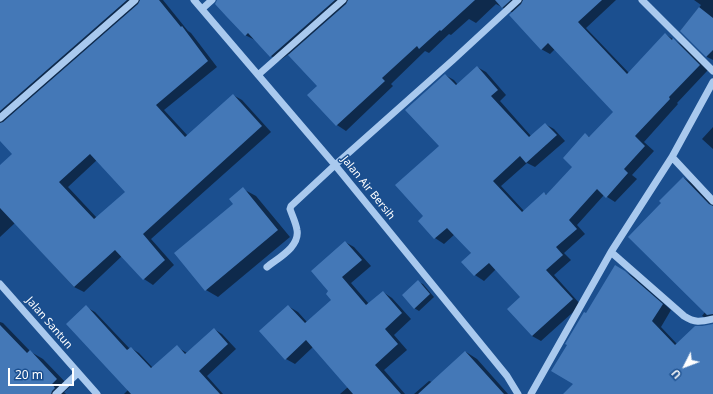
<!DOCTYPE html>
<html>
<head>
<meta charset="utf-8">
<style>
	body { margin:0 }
	#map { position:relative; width:713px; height:394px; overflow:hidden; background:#1b4f8f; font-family:"Noto Sans",sans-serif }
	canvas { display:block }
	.north { position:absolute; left:665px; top:346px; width:40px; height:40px; -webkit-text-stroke:3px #1b4f8f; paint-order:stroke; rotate:228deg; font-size:11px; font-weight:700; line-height:16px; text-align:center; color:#fff }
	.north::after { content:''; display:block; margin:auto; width:14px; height:18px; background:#fff; clip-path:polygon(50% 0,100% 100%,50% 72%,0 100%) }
	.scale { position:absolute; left:8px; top:368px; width:66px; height:18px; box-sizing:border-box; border:2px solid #fff; border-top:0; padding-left:5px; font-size:12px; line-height:14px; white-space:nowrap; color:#fff; -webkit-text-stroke:3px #1b4f8f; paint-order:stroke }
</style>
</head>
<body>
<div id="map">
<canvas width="713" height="394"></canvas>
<div class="north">U</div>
<div class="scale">20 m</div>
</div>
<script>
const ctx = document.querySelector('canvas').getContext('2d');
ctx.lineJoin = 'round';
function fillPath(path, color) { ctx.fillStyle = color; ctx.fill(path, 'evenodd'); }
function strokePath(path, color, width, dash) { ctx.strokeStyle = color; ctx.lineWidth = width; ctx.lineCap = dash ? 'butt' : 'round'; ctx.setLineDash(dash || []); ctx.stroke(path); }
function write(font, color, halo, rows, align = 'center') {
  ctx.font = font + ' "Noto Sans",sans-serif'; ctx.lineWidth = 3; ctx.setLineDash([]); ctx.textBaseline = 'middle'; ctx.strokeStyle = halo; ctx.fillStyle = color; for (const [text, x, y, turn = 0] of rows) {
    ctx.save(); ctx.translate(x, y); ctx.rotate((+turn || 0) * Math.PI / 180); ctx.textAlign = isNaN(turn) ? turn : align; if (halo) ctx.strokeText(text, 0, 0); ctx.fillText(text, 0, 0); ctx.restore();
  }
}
fillPath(new Path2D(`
	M0 0H163L188 31 191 33 217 67 164 110 188 136 233 95 242 100 271 132 151 239 174 265 153 285 144 279 122 256 84 292 74 287 15 223 0 237V167L14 154 0 139ZM97 160 126 192 97 218 68 187Z
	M227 0H616L586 28 629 73 665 34 682 45 708 70 677 103 678 104 644 142 654 151 632 175 637 179 615 202 604 195 577 225 585 234 564 253 571 260 554 275 581 305 541 341 532 336 521 297 496 269 484 281 475 275 472 254 455 234 444 244 435 238 419 221 425 216 440 146 445 75 454 80 458 85 477 67 486 72 506 95 500 101 531 136 545 124 554 129 565 141 535 167 527 163 501 186 524 211 544 193 547 195 574 166 586 135 590 137 614 112 555 49 550 54 541 49 513 13 496 4 476 23 469 19 451 35 449 34 429 53 425 51 391 84 393 86 346 131 337 125 309 95 319 86 289 54 279 61 271 56 255 40 245 35Z
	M694 0H713V60L707 57 681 30 701 5Z
	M713 127V149L702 139Z
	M684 178 692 183 713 205V320L711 321 702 316 705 312 663 203Z
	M243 189 256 196 290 237 218 297 206 290 175 253 234 204Z
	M345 242 354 247 371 266 351 283 369 304 383 292 392 298 411 319 394 335 407 350 384 370 405 394H340L348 387 313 347 295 364 286 359 288 306 298 312 307 322 333 300Z
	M616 266 634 277 671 310 661 327 677 344 713 325V394H565L575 384 586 314Z
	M418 282 423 284 434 297 419 311 414 308Z
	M86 307 95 312 130 349 131 348 139 353 153 368 177 347 187 353 214 329 222 334 236 349 207 376 223 394H124L128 390Z
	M0 322 3 323 31 352 43 359 70 387 64 392 66 394H0Z
	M466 352 477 359 508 394H414L429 381 432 382Z`), '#0007');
fillPath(new Path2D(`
	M0 0H127L0 111Z
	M140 0H159L181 27 182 26 208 61 156 105 185 137 233 94 262 126 143 234 165 260 143 280 115 250 74 287 0 208V165L12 154 0 141V123L3 122 138 4ZM90 154 125 192 94 219 59 182Z
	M217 0H335L270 57 248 33 245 36 226 16 215 4Z
	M348 0H475L441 31 440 30 419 49 417 46 382 78 385 81 336 126 307 95 317 86 288 55 346 4Z
	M495 0H511L502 8Z
	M523 0H602L578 22 627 74 665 33 672 40 673 38 700 65 669 97 670 99 635 136 645 146 624 169 628 173 606 198 597 189 569 220 577 229 556 247 563 255 546 270 573 299 532 336 507 309 520 297 489 263 474 276 461 262 471 253 447 228 434 239 418 221 423 216 395 185 439 146 405 110 445 74 456 85 477 66 498 90 491 96 529 137 545 123 557 135 526 163 520 156 493 181 522 212 544 192 546 195 572 167 563 158 585 133 589 137 613 112 548 43 541 50 509 15 521 4Z
	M699 7 713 18V50L706 57 680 31Z
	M683 177 709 204 713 206V314L707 315 628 237 661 203 659 201Z
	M243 187 278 230 205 291 174 253 233 204 229 199Z
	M345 241 362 260 342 277 366 305 383 291 402 313 385 329 398 344 375 365 401 394H353L306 340 285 360 259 331 288 305 305 323 331 300 326 294 328 291 311 271Z
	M615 265 625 271 663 304 652 321 675 345 695 326H702L713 324V394H563L573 384 551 371 567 345 565 344 584 312 586 313Z
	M418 280 430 294 414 309 402 295Z
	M86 305 127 350 131 347 151 368 177 345 185 354 214 328 228 344 199 371 220 394H131L66 324Z
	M0 325 27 353 30 350 57 379 52 384 55 388 52 391 51 394H0Z
	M465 351 504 394H418Z`), '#4478b7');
strokePath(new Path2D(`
	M194 0 335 165 507 376 518 394
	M642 0 713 71
	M202 9 212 0
	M258 75 343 0
	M0 118 135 0
	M672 157 713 201
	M611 252 684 316C695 323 700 322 713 319
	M267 267C278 258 300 247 297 230 296 223 292 215 290 209L291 206 335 165 453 60 518 0
	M0 284 97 394
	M56 394 78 373
	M531 394 611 252 672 157 713 82`), '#a9c9ee', 7);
write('11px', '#fff', '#1b4f8f', [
	["Jalan Air Bersih",368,188,51],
	["Jalan Santun",49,323,49]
]);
</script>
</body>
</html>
